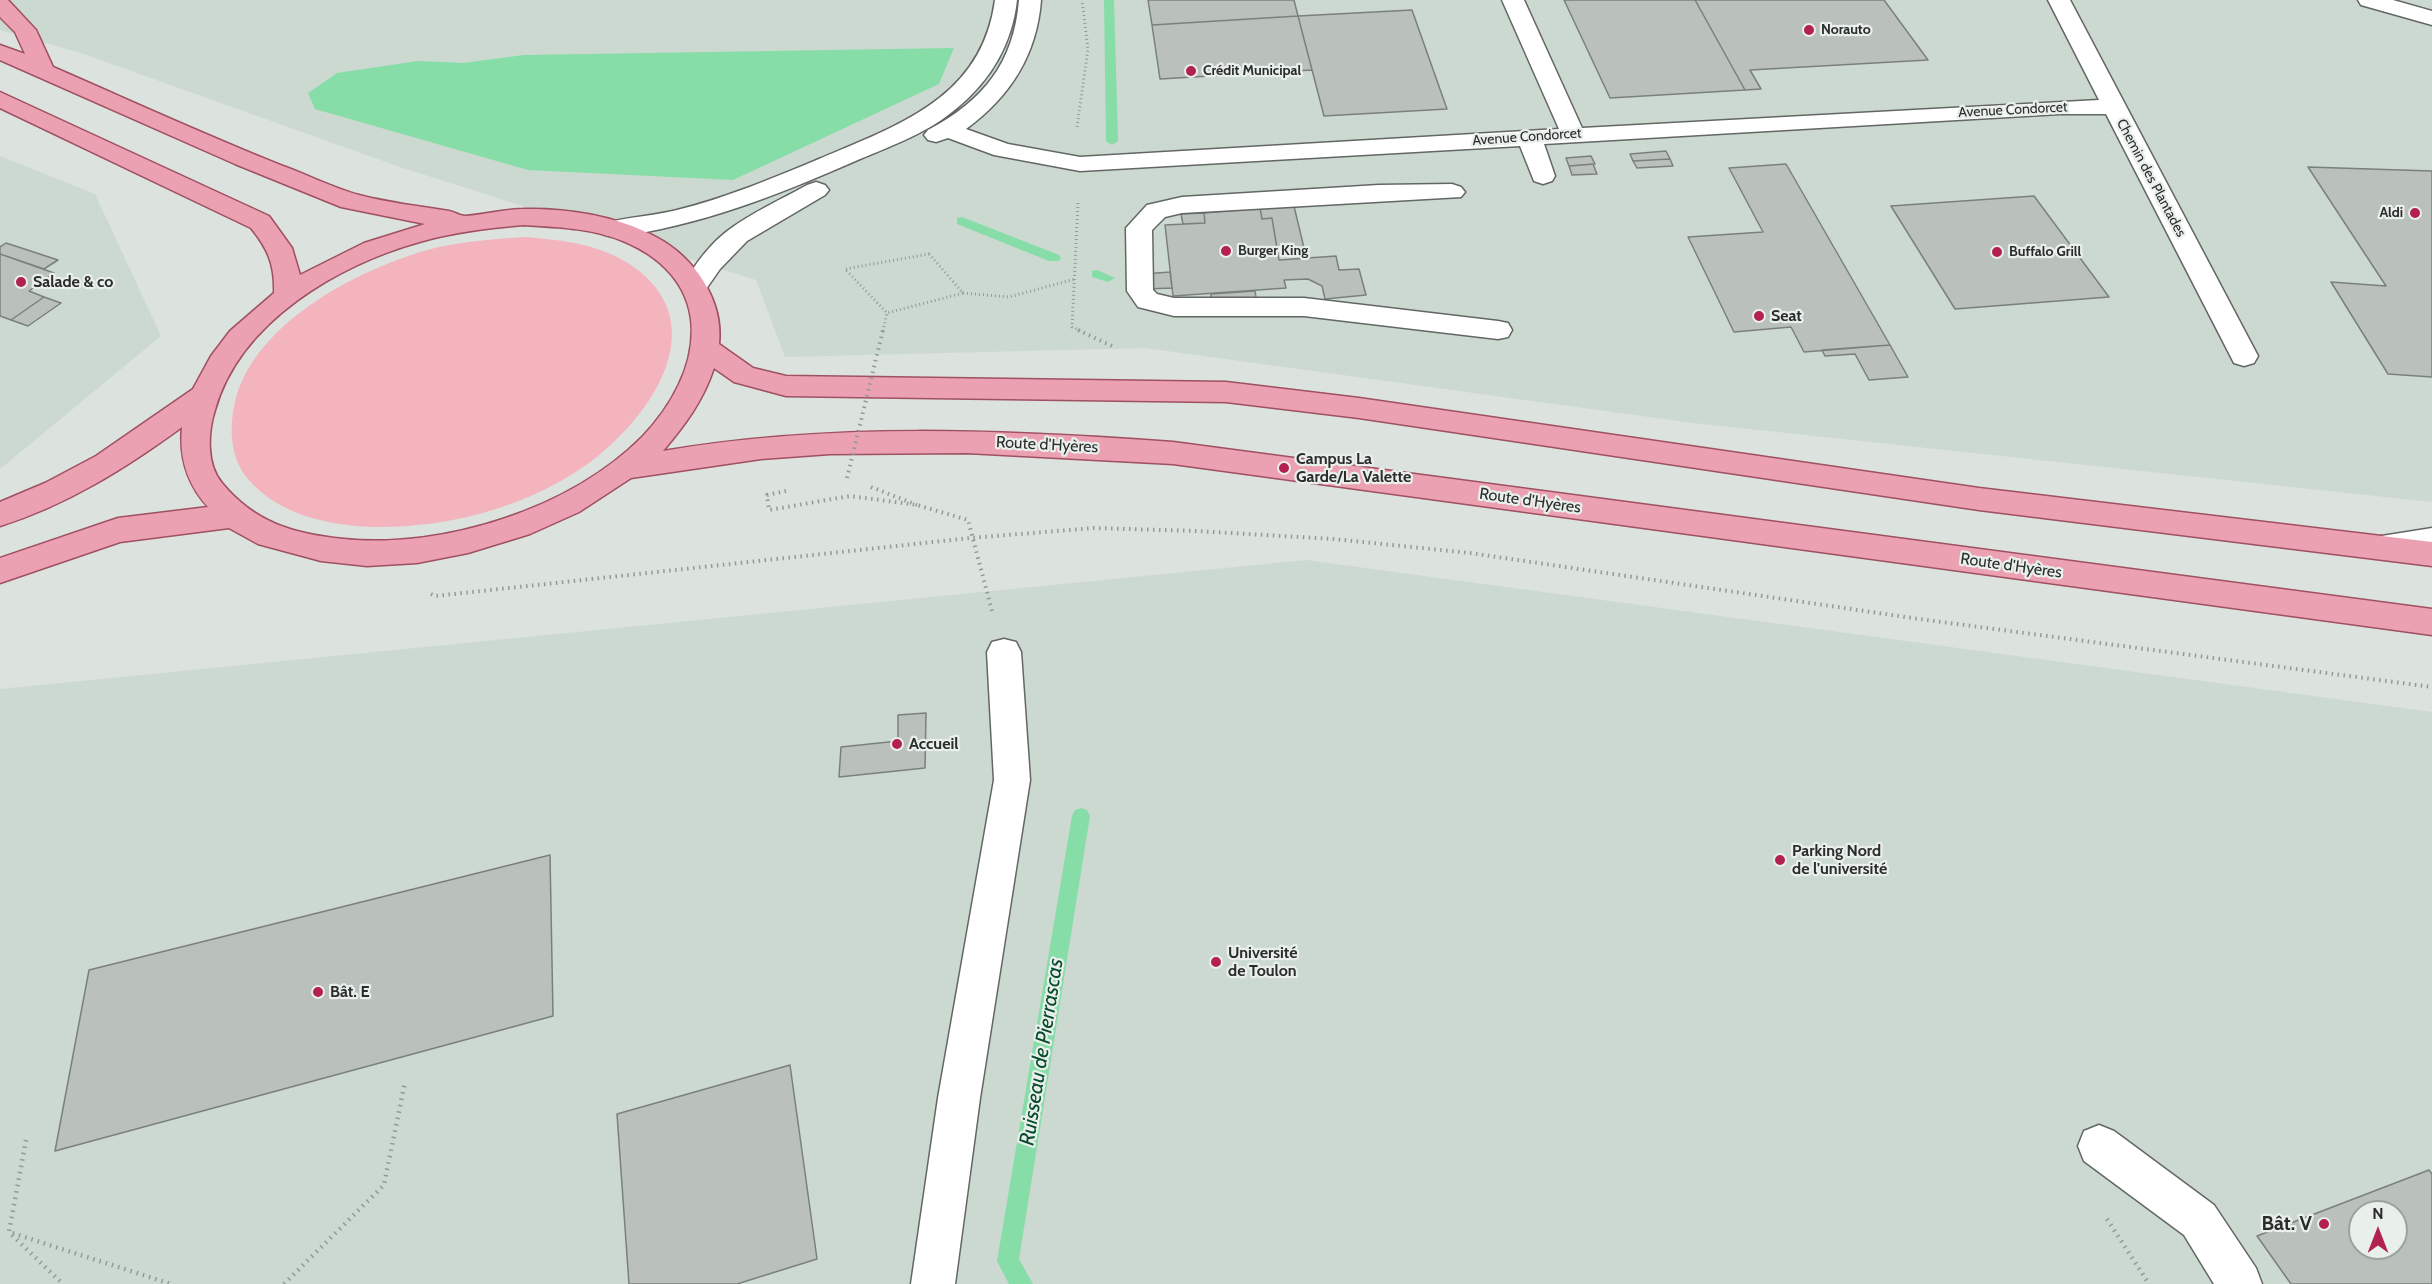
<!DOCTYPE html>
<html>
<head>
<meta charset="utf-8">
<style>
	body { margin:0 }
	#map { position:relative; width:2432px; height:1284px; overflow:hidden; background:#dce2de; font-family:Cabin,sans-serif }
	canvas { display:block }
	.north { position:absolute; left:2348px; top:1200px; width:60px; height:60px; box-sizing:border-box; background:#e9efeb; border:2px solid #9da19f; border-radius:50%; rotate:0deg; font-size:16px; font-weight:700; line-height:24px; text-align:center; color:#2b2d2c }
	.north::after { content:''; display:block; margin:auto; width:21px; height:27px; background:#b2214f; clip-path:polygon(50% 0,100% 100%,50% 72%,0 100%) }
</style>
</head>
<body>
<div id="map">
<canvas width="2432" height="1284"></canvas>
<div class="north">N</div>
</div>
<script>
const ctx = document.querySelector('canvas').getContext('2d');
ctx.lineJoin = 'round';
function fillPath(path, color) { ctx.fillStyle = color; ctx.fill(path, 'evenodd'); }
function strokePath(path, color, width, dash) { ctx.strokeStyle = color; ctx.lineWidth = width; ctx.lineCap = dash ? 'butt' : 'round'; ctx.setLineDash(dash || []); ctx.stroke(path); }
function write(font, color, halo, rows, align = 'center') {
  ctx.font = font + ' Cabin,sans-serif'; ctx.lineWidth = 4.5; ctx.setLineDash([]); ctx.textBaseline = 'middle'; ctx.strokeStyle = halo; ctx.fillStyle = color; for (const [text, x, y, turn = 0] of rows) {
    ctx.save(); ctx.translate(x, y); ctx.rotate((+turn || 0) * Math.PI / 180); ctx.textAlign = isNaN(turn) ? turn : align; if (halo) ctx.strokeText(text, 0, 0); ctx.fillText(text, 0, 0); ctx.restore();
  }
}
fillPath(new Path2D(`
	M0 0H2432V502L1693 423 1145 348 785 357 756 280 400 167 81 53 0 30Z
	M0 156 95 194 161 336 0 469Z
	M1306 560 2432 712V1284H0V689ZM2360 1212H2396V1248H2360Z`), '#ccd9d0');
fillPath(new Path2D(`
	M525 237C561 240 600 244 631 265 713 321 656 409 598 456 537 505 451 528 375 527 331 526 278 515 248 479 230 458 229 428 235 402 254 321 365 265 439 247 467 241 496 239 525 237Z`), '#f3b4be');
fillPath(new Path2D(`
	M954 48 939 84 733 180 528 170 315 109 308 93 337 73 418 61 463 63 524 55Z`), '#86dda7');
fillPath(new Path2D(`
	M1104 0H1114L1118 141 1112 145 1106 141Z
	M962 217 1059 255 1061 258 1059 261H1049L957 224V218Z
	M1097 270 1115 278 1108 282 1092 277V271Z
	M1081 808 1087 810 1090 816 1019 1259 1033 1284H1009L997 1261 1072 816 1075 810Z`), '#86dda7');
const building = new Path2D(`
	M1148 0H1294L1298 16 1152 25Z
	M1564 0H1695L1745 90 1610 98Z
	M1695 0H1884L1928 60 1750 70 1761 89 1745 90Z
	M1412 10 1447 109 1324 116 1298 16Z
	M1298 16 1312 70 1160 79 1152 25Z
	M1666 151 1670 159 1633 161 1630 154Z
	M1591 156 1595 164 1569 166 1566 158Z
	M1670 159 1673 166 1637 168 1633 161Z
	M1593 164 1597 174 1572 175 1569 166Z
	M1786 164 1890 345 1804 352 1791 327 1734 332 1688 237 1763 232 1729 168Z
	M2308 167 2432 171V377L2388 374 2331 282 2386 286Z
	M2034 196 2109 297 1955 309 1891 206Z
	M1294 206 1304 248 1277 249 1272 218 1262 219 1260 208Z
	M1260 208 1262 219 1272 218 1279 260 1336 256 1339 270 1359 269 1366 295 1325 299 1322 286 1308 279 1284 280 1286 288 1173 296 1165 225 1205 223 1204 213Z
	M1204 213 1205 223 1183 224 1181 214Z
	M6 243 58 260 44 269 0 254V247Z
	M0 254 54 273 29 291 44 297 11 320 0 316Z
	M1170 272 1172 288 1145 289 1144 274Z
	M1255 291 1257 304 1212 305 1211 294Z
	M44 297 61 303 28 326 11 320Z
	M1890 345 1908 377 1869 380 1855 354 1825 356 1822 350Z
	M926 713 925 768 839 777 841 747 898 741V715Z
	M550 855 553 1016 55 1151 89 970Z
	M790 1065 817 1259 737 1284H629L617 1114Z
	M2429 1170 2432 1174V1284H2291L2257 1236ZM2360 1212H2396V1248H2360Z`);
fillPath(building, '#bac0bc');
strokePath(building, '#7b807c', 1.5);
const minor = new Path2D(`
	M995 0H1017C1012 44 991 80 957 108 929 132 894 145 860 159 780 194 701 226 614 237L605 235 601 229 605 223C628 217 653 216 677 210 726 198 773 178 819 159 899 125 982 98 995 0Z
	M1019 0H1041C1037 55 1010 97 966 129L1008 144 1080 157 1559 129 1502 0H1524L1582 128 2099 100 2048 0H2070L2258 356 2254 363 2244 366 2234 363 2106 114H2060L1544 144 1555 176 1552 181 1543 184 1534 181 1520 146 1080 171 994 155 948 138 936 142 928 140 924 135 928 130C983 101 1014 63 1019 0Z
	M2358 0H2393L2432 11V25L2361 5Z
	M816 182 825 185 829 190 825 195 747 241 720 269 704 292 695 295 686 292 682 286C694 266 710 243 730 229 753 212 782 199 807 185Z
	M1452 184 1461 187 1465 192 1461 197 1182 213 1165 217 1152 230 1153 290 1157 294 1174 298H1304L1498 321 1508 323 1512 330 1508 337 1498 339 1304 316H1174L1138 307 1127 291 1126 228 1147 205 1182 197 1379 185Z
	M2432 528V552L2380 558 2369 554 2364 546 2369 538Z
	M1004 639 1016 642 1021 652 1030 780 980 1098 955 1284H911L938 1098 994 780 987 652 992 642Z
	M2099 1125 2114 1131 2214 1205 2256 1268 2262 1284H2214L2184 1235 2084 1161 2078 1146 2084 1131Z`);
const major = new Path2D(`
	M0 0H8L36 30 53 67C129 100 205 135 283 166 308 175 333 188 359 195 389 203 419 206 449 211 455 212 460 216 465 216 484 215 504 209 523 209 567 208 618 216 656 237 694 257 724 300 719 344L753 368 786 376 1226 382 1359 398 1979 488 2432 542V566L1979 510 1359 418 1226 402 786 396 734 382 714 368C703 401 685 425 663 451 832 422 1003 430 1173 442L2432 609V635L1173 464 967 453 830 454 761 459 631 478 579 512 530 534 468 553 417 563 367 566 321 561 258 544 229 528 120 542 0 583V558L118 518 208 507C187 484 179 458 182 427 126 468 67 505 0 526V502L45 483 96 456 193 389 211 356 230 331 274 293C275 265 268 249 251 228L0 108V92L269 216 292 248 300 275 364 243 425 224 341 207 235 164 0 60V45L25 54 15 32 0 17ZM523 225C557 227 591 228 623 241 719 281 704 373 642 437 570 509 444 549 344 539 294 534 255 523 222 483 206 464 208 432 215 410 240 321 339 264 423 241 455 232 489 228 523 225Z`);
strokePath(minor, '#636764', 3);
strokePath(major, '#9f5061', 3);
strokePath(new Path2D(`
	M1077 127 1088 49 1082 0
	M1078 203 1072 327 1081 331
	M929 254 963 293 887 313 845 269Z
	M963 293 1009 297 1075 279`), '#959996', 3, [1, 3]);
strokePath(new Path2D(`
	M1078 330 1116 348
	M871 487 917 505
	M786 491 767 495 769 510 850 496 917 505 968 520 992 611
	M431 594 435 596 970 538 1094 528 1196 531 1334 539 1470 553 1919 619 2432 687`), '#959996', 4, [1.5, 4.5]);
strokePath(new Path2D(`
	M26 1140 9 1232 171 1284
	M2107 1219 2149 1284
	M12 1235 63 1284
	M284 1284 384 1185 405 1082`), '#959996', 4.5, [1.5, 5]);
fillPath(minor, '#fff');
fillPath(major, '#eba1b1');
strokePath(new Path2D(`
	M883 331 887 313`), '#959996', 3, [1, 3]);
strokePath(new Path2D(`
	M847 478 883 330`), '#959996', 4, [1.5, 4.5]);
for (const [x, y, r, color] of [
	[1809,30,6,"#b2214f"],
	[1191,71,6,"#b2214f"],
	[2415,213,6,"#b2214f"],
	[1226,251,6,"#b2214f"],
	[1997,252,6,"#b2214f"],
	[21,282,6,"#b2214f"],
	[1759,316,6,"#b2214f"],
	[1284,468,6,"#b2214f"],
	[897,744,6,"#b2214f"],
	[1780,860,6,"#b2214f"],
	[1216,962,6,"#b2214f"],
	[318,992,6,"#b2214f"],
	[2324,1224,6,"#b2214f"]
]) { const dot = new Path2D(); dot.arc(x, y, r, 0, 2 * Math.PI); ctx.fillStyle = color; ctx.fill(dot); strokePath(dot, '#e9efeb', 2); }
write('bold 14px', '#2b2d2c', '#e9efeb', [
	["Norauto",1821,30],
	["Crédit Municipal",1203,71],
	["Aldi",2403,213,"right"],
	["Burger King",1238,251],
	["Buffalo Grill",2009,252]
], 'left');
write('14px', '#2b2d2c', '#e9efeb', [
	["Avenue Condorcet",2013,110,-3],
	["Avenue Condorcet",1527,137,-4],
	["Chemin des Plantades",2151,178,62]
]);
write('bold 16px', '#2b2d2c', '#e9efeb', [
	["Salade & co",33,282],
	["Seat",1771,316],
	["Campus La",1296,459],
	["Garde/La Valette",1296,477],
	["Accueil",909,744],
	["Parking Nord",1792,851],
	["de l'université",1792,869],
	["Université",1228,953],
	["de Toulon",1228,971],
	["Bât. E",330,992]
], 'left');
write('16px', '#2b2d2c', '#e9efeb', [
	["Route d'Hyères",1047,445,3],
	["Route d'Hyères",1530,501,8],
	["Route d'Hyères",2011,566,8]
]);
write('bold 20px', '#2b2d2c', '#e9efeb', [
	["Bât. V",2312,1224]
], 'right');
write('italic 21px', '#074d2c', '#e9efeb', [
	["Ruisseau de Pierrascas",1042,1052,-81]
]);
</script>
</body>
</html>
